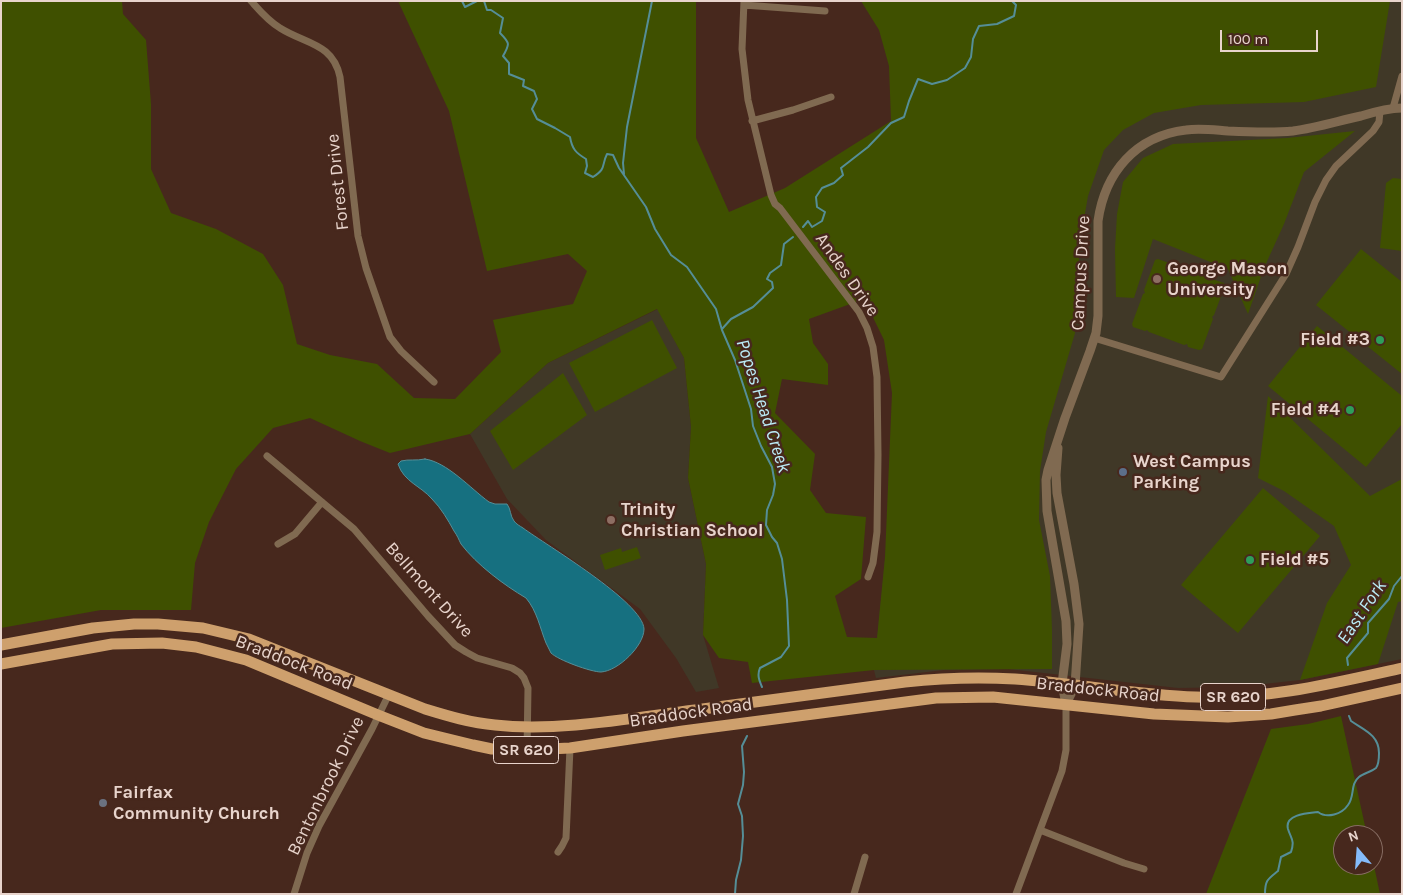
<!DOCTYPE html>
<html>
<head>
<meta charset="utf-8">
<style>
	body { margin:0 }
	#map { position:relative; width:1403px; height:895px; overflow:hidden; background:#47281d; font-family:Karla,sans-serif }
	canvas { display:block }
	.frame { position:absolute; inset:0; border:2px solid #e8d4cc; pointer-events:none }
	.north { position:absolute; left:1333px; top:825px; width:50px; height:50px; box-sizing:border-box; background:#47281d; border:1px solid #876d63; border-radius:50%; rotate:342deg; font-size:14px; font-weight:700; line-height:20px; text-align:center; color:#e8d4cc }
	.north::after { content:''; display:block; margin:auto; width:18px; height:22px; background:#84bcfb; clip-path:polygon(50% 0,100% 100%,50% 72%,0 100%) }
	.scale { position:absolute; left:1220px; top:30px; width:98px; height:22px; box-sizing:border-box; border:2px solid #e8d4cc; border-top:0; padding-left:6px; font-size:15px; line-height:18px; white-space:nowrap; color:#e8d4cc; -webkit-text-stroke:4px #47281d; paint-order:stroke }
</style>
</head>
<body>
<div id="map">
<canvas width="1403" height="895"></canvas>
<div class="frame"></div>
<div class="north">N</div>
<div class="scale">100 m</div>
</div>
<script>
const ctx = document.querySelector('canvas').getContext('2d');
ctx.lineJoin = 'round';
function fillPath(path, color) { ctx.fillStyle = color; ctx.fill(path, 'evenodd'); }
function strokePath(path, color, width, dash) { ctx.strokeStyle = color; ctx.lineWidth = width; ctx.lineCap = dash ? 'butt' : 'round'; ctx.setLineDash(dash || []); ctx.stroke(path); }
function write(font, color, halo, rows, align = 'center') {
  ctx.font = font + ' Karla,sans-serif'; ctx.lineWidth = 5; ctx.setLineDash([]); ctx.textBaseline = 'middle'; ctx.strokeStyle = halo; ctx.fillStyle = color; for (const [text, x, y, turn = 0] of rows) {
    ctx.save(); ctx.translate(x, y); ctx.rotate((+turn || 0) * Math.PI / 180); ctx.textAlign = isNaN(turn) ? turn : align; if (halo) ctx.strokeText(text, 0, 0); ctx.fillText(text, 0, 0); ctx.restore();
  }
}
fillPath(new Path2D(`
	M940 1H1402V659L1300 680 1237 687 1178 688 1008 669 944 670 876 678 874 670Z
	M658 309 684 358 691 427 688 478 706 564 703 635 719 688 696 692 676 658 640 609 546 540 507 499 470 434 548 363Z`), '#403827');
fillPath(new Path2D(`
	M1 1H122L123 14 146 40 151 104V169L171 213 216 229 263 254 283 285 297 344 330 355 377 364 414 398 455 399 501 352 493 320 573 304 587 271 568 254 487 271 449 111 398 1H696V138L729 212 785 188 891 121 889 66 879 30 861 1H1390L1376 87 1304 102 1201 105 1154 113 1123 130 1104 150 1088 196 1080 242 1075 333 1046 432 1040 471 1039 520 1050 576 1052 630V669L874 670 752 683 748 662 719 658 703 635 706 564 688 478 691 427 684 358 657 309 548 363 470 434 390 453 360 441 310 418 273 428 236 469 209 522 195 563 191 610H101L1 628ZM864 299 884 340 892 393 885 557 877 638 847 637 835 596 861 579 866 517 826 513 810 490 815 454 775 413 782 379 828 385V364L813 343 809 319Z
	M1355 131 1304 172 1284 224 1264 268 1248 314 1228 269 1153 239 1134 298 1116 297 1115 249 1117 214 1123 182 1143 158 1173 144 1287 138Z
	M1393 178 1402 179V251L1380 248 1386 183Z
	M1361 249 1402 282V374L1316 305Z
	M1158 259 1169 263 1170 266 1173 265 1209 278 1210 280 1212 279 1224 283 1225 286 1214 315 1212 317 1213 319 1202 349 1199 350 1188 347 1187 344 1184 345 1149 332 1147 330 1145 331 1133 327 1132 324 1143 294 1145 293 1144 290 1155 260Z
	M652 320 677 368 595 412 569 363Z
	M1317 326 1402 396V424L1366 467 1268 386Z
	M563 373 587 415 513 470 490 431Z
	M1268 396 1370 496 1402 479V601L1398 602 1378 664 1300 680 1327 603 1351 565 1334 526 1284 491 1258 478Z
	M1263 488 1320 536 1238 633 1181 585Z
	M637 547 641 558 605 570 600 555 621 548 622 552Z
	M1341 716 1367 835H1343V865H1373V861L1380 894H1206L1271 729 1308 724Z`), '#3f5000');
const water = new Path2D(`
	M425 459C447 462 470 488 489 502L495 504H507C511 509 510 516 514 521 516 524 520 526 523 528 546 545 643 602 644 629 644 646 618 671 601 672 591 672 558 660 551 653 549 650 548 646 546 643 540 628 537 611 526 598 504 585 477 565 461 544 459 540 457 535 454 531 448 520 441 508 432 499 421 486 404 482 398 464L401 461C409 459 416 461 425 459Z`);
fillPath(water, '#167080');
strokePath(water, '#558e97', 1);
strokePath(new Path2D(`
	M462 1 465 7 477 1
	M484 1 487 10H491L503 18 500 33C510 43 510 44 503 56L509 63V74L524 80 523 86 534 91 537 99 532 109 537 119 555 128 570 137C572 149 576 153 586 159L587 166 585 173 593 177C607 168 601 166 607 154L613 155 619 168 646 207 655 229 671 255 687 267 716 309 722 330 735 360 751 409 753 426 761 446 772 467 775 484 773 495 767 510 766 525 772 537 777 543 782 559 787 600 789 646 781 657 760 668C757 675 759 680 762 687
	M624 174 623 163 627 127 652 1
	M803 227 808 221 812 227 822 221 825 212 817 207 816 197 822 188 834 183 843 175 841 168 868 147 891 123 904 117 909 101 918 79 932 84 947 80 965 68 971 57 973 39 979 26 997 24 1014 16 1016 5 1012 1
	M722 329 731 319 753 307 773 288 772 282 767 279 770 273 781 265 784 244 793 237
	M1348 665 1347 658 1368 633V623L1389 599 1394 586 1402 576
	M735 894 736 880 741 860 743 836 742 816 738 804 743 785 744 772 742 746 747 736
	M1265 894C1265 880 1268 879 1278 871L1281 857 1291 852C1295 840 1291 839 1288 829 1284 814 1309 813 1318 812 1327 819 1342 814 1348 805 1355 796 1350 784 1359 777 1364 773 1371 772 1376 768 1379 764 1379 758 1379 753 1379 735 1364 730 1351 721L1349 716`), '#558e97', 2);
strokePath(new Path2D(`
	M251 1C260 11 268 21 280 28 305 44 333 43 340 77L358 236 366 268 390 337 401 351 434 382
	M744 1 742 49 748 100 771 195 775 204 780 208 859 312 867 328 873 347 877 377 878 455 877 532 873 563 868 577
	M744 5 825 11
	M1393 108 1402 76
	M752 121 793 110 831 97
	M1094 338 1221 377 1286 274 1298 247 1315 202 1326 180 1336 166 1373 131 1379 122 1380 111
	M267 456 354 529 428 616 455 645 466 652 477 658 512 668 520 673 524 678 528 688 527 750
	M278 544 295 534 322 502
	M1040 830 1124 863 1144 869
	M558 852 562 846 566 838 570 748
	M294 894 307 853 319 826 372 729 389 694
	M854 894 865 857
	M1016 894 1062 771 1066 750V704`), '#806a51', 7);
strokePath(new Path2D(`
	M1058 448 1056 475 1057 493 1074 584 1079 624 1075 686 1066 704
	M1066 704 1062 684 1067 644 1066 621 1047 511 1046 480 1048 470 1065 418 1090 351 1096 333 1098 316V221C1105 172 1136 136 1186 130 1200 128 1214 130 1228 131 1250 132 1272 133 1293 131 1316 128 1338 121 1361 116 1374 112 1388 108 1402 108`), '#806a51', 9);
strokePath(new Path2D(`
	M1 645 93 628 134 624H158L203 628 249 639 425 709C448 716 471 723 495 725 558 732 632 718 695 710 765 700 835 691 905 682 942 678 978 677 1015 679 1075 683 1135 695 1196 697 1266 700 1334 683 1402 668
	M1 664 112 644 162 643 196 647 246 660 378 715 424 733 473 745 492 749 527 750 570 748 683 731 936 698 993 697 1154 714 1228 717 1271 714 1295 710 1321 706 1402 688`), '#cea06d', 11);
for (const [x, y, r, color] of [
	[1157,279,5,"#8d6e63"],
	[1380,340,5,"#2e9e5b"],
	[1350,410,5,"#2e9e5b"],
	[1123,472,5,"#5c6f8a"],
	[611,520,5,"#8d6e63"],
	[1250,560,5,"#2e9e5b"],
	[103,803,5,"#6b7280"]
]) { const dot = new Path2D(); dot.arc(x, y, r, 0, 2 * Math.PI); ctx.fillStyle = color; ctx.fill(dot); strokePath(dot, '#47281d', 2); }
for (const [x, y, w] of [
	[1233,697,65],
	[526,750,65]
]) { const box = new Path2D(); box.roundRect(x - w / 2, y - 13.5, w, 27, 4); ctx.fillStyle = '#47281d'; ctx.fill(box); strokePath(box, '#e8d4cc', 1); }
write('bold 16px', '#e8d4cc', null, [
	["SR 620",1233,697],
	["SR 620",526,750]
]);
write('18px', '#e8d4cc', '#47281d', [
	["Forest Drive",338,182,-96],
	["Campus Drive",1081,273,-87],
	["Andes Drive",847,275,55],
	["Bellmont Drive",429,590,48],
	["Braddock Road",294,663,21],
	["Braddock Road",1098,690,6],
	["Braddock Road",691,713,-8],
	["Bentonbrook Drive",326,786,-64]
]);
write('bold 18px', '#e8d4cc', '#47281d', [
	["George Mason",1167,269],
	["University",1167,290],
	["Field #3",1370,340,"right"],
	["Field #4",1340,410,"right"],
	["West Campus",1133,462],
	["Parking",1133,483],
	["Trinity",621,510],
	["Christian School",621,531],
	["Field #5",1260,560],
	["Fairfax",113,793],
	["Community Church",113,814]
], 'left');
write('italic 19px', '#baebf6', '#47281d', [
	["Popes Head Creek",763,406,72],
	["East Fork",1362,612,-56]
]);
</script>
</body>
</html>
